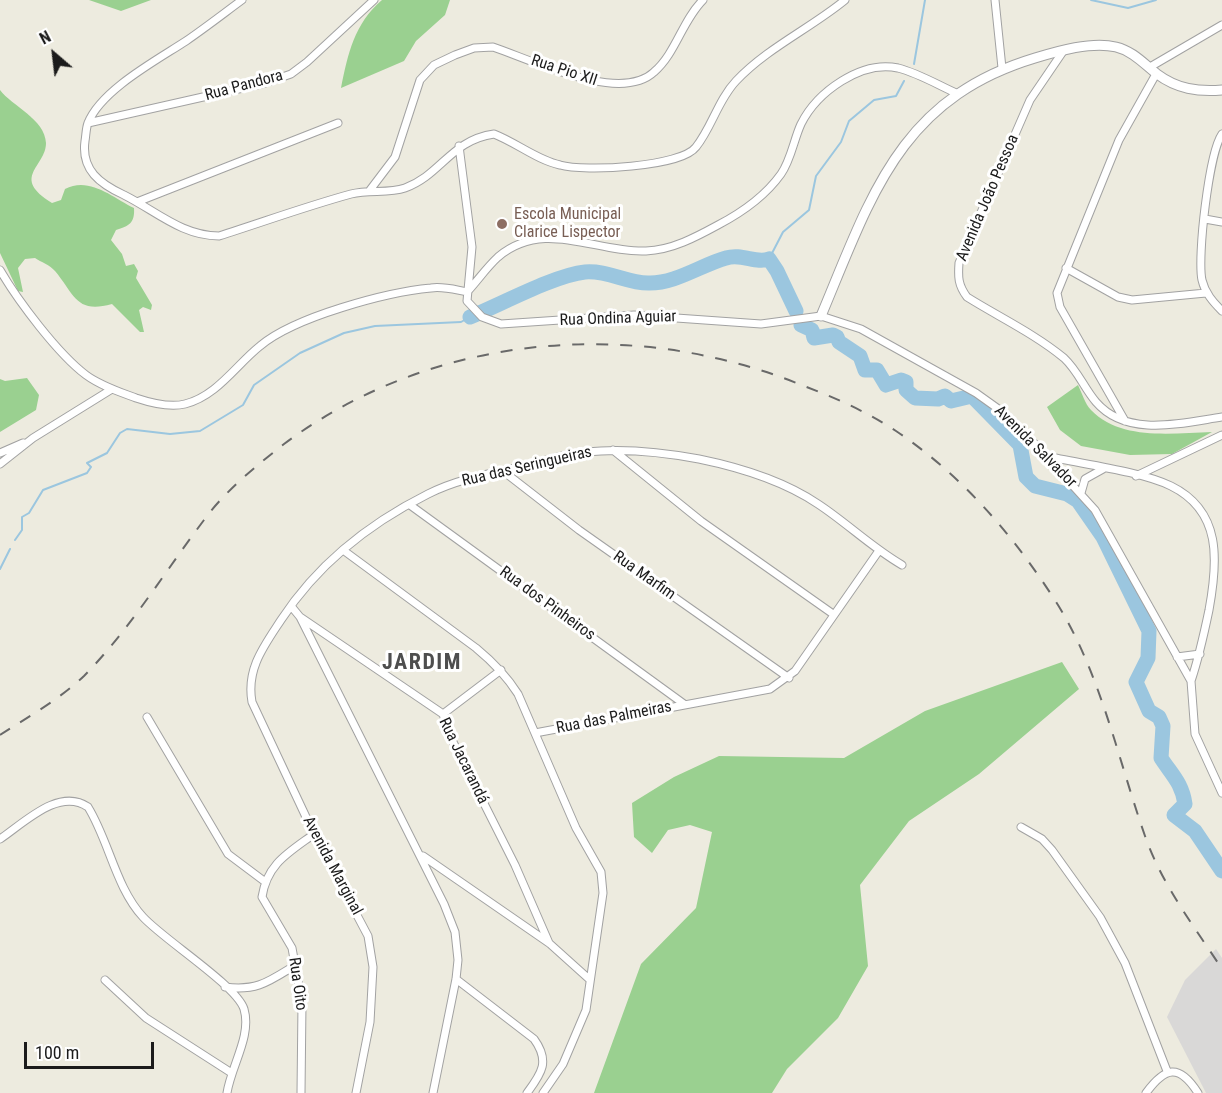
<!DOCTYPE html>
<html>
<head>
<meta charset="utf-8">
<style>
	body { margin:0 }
	#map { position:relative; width:1222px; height:1093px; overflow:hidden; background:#edebdf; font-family:"Roboto Condensed",sans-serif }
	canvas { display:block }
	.north { position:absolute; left:24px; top:24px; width:60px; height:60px; -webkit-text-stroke:4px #fff; paint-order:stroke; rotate:332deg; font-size:16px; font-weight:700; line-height:24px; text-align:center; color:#1b1b1b }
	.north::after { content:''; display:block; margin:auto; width:21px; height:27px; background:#1b1b1b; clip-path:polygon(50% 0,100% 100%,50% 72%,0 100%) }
	.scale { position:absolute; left:24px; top:1042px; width:130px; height:27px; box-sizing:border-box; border:3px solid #1b1b1b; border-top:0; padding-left:8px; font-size:18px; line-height:21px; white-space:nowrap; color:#1b1b1b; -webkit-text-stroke:4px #fff; paint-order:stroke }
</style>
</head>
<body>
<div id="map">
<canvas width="1222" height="1093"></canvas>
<div class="north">N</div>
<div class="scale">100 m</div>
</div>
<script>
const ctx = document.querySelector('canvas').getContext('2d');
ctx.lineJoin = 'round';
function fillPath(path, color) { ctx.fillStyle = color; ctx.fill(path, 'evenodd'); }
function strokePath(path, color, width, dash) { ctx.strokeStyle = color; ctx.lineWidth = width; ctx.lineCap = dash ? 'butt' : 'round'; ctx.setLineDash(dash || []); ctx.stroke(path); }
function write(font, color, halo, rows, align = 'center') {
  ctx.font = font + ' "Roboto Condensed",sans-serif'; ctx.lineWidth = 6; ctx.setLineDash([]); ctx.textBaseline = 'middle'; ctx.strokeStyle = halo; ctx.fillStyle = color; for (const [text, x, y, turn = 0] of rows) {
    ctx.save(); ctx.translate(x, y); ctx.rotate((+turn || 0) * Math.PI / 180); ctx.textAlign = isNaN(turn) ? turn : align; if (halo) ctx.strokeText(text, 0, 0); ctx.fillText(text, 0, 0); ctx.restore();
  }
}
fillPath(new Path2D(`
	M1216 949 1222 958V1093H1206L1167 1017 1185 980Z`), '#d9d8d7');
fillPath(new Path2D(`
	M89 0H151L121 11Z
	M382 0H450L445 15 416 41 404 61 341 88C348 54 354 24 382 0Z
	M0 90C12 106 45 119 46 143 46 167 10 177 52 203L61 200 65 189C89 176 112 197 134 208 135 223 129 226 116 230L111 240 122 254 126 266 134 264 138 271 136 278 152 305 151 310 143 307 139 310 144 332H140L112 304C76 314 75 295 55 271 50 265 41 262 35 258L25 259 18 268 23 292 18 291 0 253Z
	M27 378 39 395 36 410 0 432V379L5 381Z
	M1078 385C1082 393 1085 404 1091 410 1121 441 1172 433 1212 432L1172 454 1130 455 1081 446 1060 430 1047 407Z
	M1062 662 1079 689 979 774 909 821 860 885 868 966 838 1018 787 1069 772 1093H594L641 964 696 908 712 832 690 825 668 830 652 853 634 837 632 803 674 777 719 756 844 758 925 711Z`), '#9ad090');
strokePath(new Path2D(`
	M1091 0 1128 8 1156 0
	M914 64 925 0
	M769 259 783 232 809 210 816 176 841 142 849 121 874 100 896 96 904 81
	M15 540 22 530V517L29 513 43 490 87 473 91 467 87 463 107 453 120 433 127 429 170 434 200 431 243 405 254 385 300 353 344 333 375 326 461 322 470 317
	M0 569 10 549`), '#9bc6df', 2);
strokePath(new Path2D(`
	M470 317C500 305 555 275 585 272 607 270 627 283 648 283 675 284 701 265 726 258 742 253 756 264 769 259L777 271 796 311
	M801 325 812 330 814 338 833 335 837 337 839 342 860 356 865 370H877L886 385 901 380 906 382V390L915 398 938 399 945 396 951 401 972 396 1020 445 1026 477 1035 486 1067 494 1078 501 1103 537 1149 631 1148 658 1136 682 1149 711 1159 717 1163 726 1161 758C1172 775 1182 783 1185 804L1174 815 1195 831 1222 871`), '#9bc6df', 15);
const minor = new Path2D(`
	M242 0C223 14 205 28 186 41 157 60 101 90 88 123 86 128 86 135 85 141 81 170 100 184 124 195 156 211 182 236 219 236 263 222 307 206 351 194 369 189 388 194 405 188 441 175 451 140 494 134 517 143 537 160 560 165 584 172 681 167 696 147 712 127 718 100 736 81 767 48 811 28 845 0
	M995 0 1002 68
	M1064 50 1030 100 959 263C958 277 958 285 967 297 999 317 1035 334 1064 358 1078 371 1084 388 1096 402 1127 438 1182 423 1222 417
	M1150 67 1222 25
	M88 123 265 83 291 74 307 62 374 0
	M1222 134C1209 153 1197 257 1202 280 1205 293 1213 302 1222 311
	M459 146 472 247 467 301 482 317 501 324 634 315 761 324 821 316 861 329 976 393 1004 413 1024 432 1095 510 1191 681 1195 734 1222 793
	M370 190 395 157 420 80 434 65 455 55 474 48 493 47C532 60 620 104 654 72 676 53 682 21 703 0
	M137 202 338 123
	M1205 219 1222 222
	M1066 268 1118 297 1132 300 1206 293
	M0 270C18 301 58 354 86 375 101 386 120 392 136 398 151 403 169 408 185 404 217 396 236 365 260 346 294 317 387 292 431 288 443 286 456 290 468 292
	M468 291C478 280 487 267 498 257 544 218 595 253 646 251 672 250 696 237 718 225 741 213 766 195 781 174 791 160 794 139 801 124 817 92 861 60 898 68 918 73 938 85 956 93
	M1125 421 1060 307 1057 293 1119 140 1156 74
	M613 450 701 521 833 614
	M0 453 23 443
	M1046 456C1081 464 1140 471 1171 486 1222 511 1218 561 1209 610 1204 634 1199 657 1191 681
	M0 464 33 438 112 389
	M503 471 579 530 789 678
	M1136 476 1222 435
	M1081 493 1085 479 1103 469
	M410 505 684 704
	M343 550 476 648C493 662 506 675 518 694L576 828 601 872 603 893 586 1010 563 1064 543 1093
	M291 606 300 617 443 714 449 734 515 865 549 943
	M300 617 444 904 455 932 458 960 456 979 433 1093
	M1177 657 1200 654
	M443 714 501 670
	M147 717 228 854 264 881
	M535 733 770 689 795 671 878 552
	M1021 827 1042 839 1052 850 1100 917 1125 963 1167 1071
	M0 839C24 823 59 787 88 807 109 841 116 888 143 917 164 940 236 985 244 1009 252 1036 231 1066 227 1093
	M423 856 549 943 589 979
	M456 979 534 1039C550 1061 542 1073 527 1093
	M105 980 146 1018 230 1072
	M225 987C257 991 268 982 294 966
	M301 1093 302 1003 292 948 262 897C267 864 288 853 314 834
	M356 1093 370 1022 373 967 368 936 314 834 252 702C246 669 264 646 281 620 317 565 370 523 428 494 457 479 492 473 524 466 544 461 565 454 586 452 623 448 662 452 699 459 738 467 784 481 818 504 847 523 871 547 902 565
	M1146 1093C1165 1067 1179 1063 1198 1093`);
const tertiary = new Path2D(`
	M821 316C871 197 899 99 1035 58 1058 51 1092 41 1116 47 1133 51 1144 64 1157 74 1177 89 1198 92 1222 90`);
strokePath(minor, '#a2a2a2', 9);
strokePath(tertiary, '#a2a2a2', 11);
strokePath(minor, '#fff', 7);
strokePath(tertiary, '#fff', 9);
strokePath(new Path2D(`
	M0 735C28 717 60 699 84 676 130 629 164 573 204 520 225 491 256 466 284 444 433 333 634 316 804 386 836 398 867 412 896 431 963 476 1015 537 1058 605 1101 675 1118 759 1145 836 1162 885 1194 926 1222 969`), '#696969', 2, [12, 12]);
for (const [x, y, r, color] of [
	[502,224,6,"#8d6e63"]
]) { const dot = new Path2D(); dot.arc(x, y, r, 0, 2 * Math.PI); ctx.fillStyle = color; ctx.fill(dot); strokePath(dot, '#fff', 2); }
write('16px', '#1b1b1b', '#fff', [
	["Rua Pio XII",564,71,18],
	["Rua Pandora",244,86,-15],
	["Avenida João Pessoa",988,198,-67],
	["Rua Ondina Aguiar",618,319,-2],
	["Avenida Salvador",1035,447,45],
	["Rua das Seringueiras",527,467,-13],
	["Rua Marfim",644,576,35],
	["Rua dos Pinheiros",547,604,36],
	["Rua das Palmeiras",614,718,-11],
	["Rua Jacarandá",463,761,64],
	["Avenida Marginal",332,866,62],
	["Rua Oito",297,984,82]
]);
write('16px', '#785e54', '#fff', [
	["Escola Municipal",514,215],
	["Clarice Lispector",514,233]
], 'left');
ctx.letterSpacing = '1.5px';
write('bold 22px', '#4e4e4e', '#fff', [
	["JARDIM",422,663]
]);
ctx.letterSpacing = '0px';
</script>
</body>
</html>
